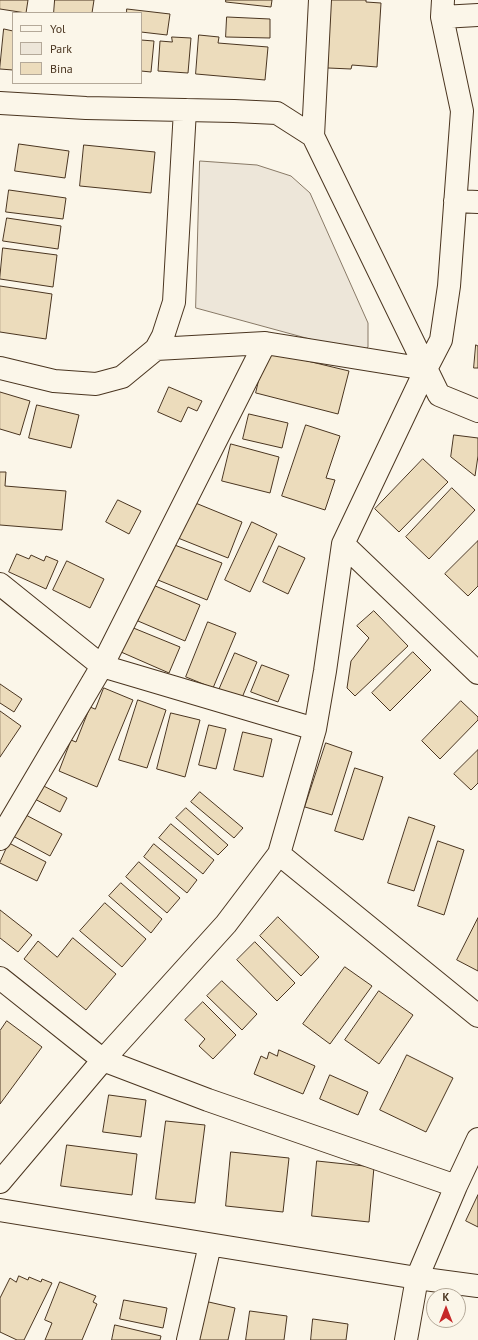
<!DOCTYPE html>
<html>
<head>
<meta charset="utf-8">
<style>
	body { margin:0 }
	#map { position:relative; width:478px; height:1340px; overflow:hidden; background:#fbf6e9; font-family:"PT Sans",sans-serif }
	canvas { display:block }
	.legend { position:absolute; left:12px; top:12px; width:130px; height:72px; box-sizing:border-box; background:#fbf6e9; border:1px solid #b4a999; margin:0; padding:5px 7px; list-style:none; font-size:12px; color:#4a3520 }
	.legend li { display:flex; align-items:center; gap:8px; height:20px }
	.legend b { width:20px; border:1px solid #b4a999 }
	.north { position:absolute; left:426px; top:1288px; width:40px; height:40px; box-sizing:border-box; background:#fbf6e9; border:1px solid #b4a999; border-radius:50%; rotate:0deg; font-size:11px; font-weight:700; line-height:16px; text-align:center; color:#4a3520 }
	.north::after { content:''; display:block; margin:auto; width:14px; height:18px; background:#c62828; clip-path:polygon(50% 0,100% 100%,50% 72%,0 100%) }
</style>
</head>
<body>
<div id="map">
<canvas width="478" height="1340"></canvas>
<ul class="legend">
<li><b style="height:5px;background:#fbf6e9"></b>Yol</li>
<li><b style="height:11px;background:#ede6d9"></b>Park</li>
<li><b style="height:11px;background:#ecdcbc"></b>Bina</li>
</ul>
<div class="north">K</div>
</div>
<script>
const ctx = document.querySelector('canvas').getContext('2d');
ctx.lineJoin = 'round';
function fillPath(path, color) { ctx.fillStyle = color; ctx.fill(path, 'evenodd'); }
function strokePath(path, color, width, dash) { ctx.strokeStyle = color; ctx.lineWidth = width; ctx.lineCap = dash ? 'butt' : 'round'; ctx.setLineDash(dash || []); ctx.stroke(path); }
const green = new Path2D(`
	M200 161 257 165 291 176 310 193 368 323V347L361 353 196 308Z`);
fillPath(green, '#ede6d9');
strokePath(green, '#887966', 1);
const building = new Path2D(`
	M0 0H28L26 13 0 9Z
	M55 0H94L92 13H54Z
	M226 0H272L271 7 226 2Z
	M331 0H366V2L381 3 377 67 352 65 351 69 328 68Z
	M127 9 170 14 167 35 141 32V13H127Z
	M227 17 270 19V38L226 37Z
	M4 29 13 31V70L0 69Z
	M199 35 219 37 218 43 268 47 265 80 196 74Z
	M172 37 191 38 188 73 158 71 160 41 172 42Z
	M141 40 154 41 151 72 141 71Z
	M19 144 69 151 65 178 15 171Z
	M84 145 155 152 151 193 80 186Z
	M9 190 66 198 63 219 6 212Z
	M7 218 61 226 58 249 3 241Z
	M3 248 57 255 53 287 0 279Z
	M0 286 52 294 46 339 0 332Z
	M476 345 478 346V368H474Z
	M266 351 349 371 338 414 256 393Z
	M169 387 202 401 197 411 188 407 181 422 158 412Z
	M0 392 30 401 20 435 0 429Z
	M37 405 79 415 71 448 29 438Z
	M249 414 288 423 282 448 243 439Z
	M306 425 340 436 326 478 335 480 325 510 282 496Z
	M454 435 478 438V456L475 476 451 457Z
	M231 444 279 457 270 493 222 481Z
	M423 459 448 482 399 532 375 509Z
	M0 472H6L5 486 66 491 62 530 0 525Z
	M452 488 475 510 429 559 406 537Z
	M118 500 141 511 129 534 106 522Z
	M193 502 242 522 228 558 178 538Z
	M252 522 277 534 250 592 225 580Z
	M478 541V586L468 596 445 574Z
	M172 544 222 563 207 600 158 580Z
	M279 546 305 558 288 594 263 582Z
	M17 554 29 559 31 555 44 561 46 556 58 561 46 589 9 572Z
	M67 561 104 579 90 608 53 590Z
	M153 585 200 605 185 641 138 621Z
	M374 611 408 646 355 696 347 688 351 661 369 638 357 626Z
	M208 622 236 633 213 688 186 677Z
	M131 627 180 647 169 673 121 652Z
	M413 652 431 670 390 711 372 693Z
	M235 653 257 662 241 700 219 690Z
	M262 665 289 675 278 702 251 692Z
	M0 684 22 699 14 712 0 703Z
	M104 688 133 700 97 787 59 771 71 740 76 742 90 707 95 709Z
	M138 700 166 710 147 768 119 760Z
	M461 701 478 717V720L440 759 422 741Z
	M0 711 21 726 0 757Z
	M171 713 200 720 185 777 157 769Z
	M209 725 226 729 216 769 199 765Z
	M243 732 272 739 263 777 234 770Z
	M326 743 352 752 332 815 305 807Z
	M478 750V783L471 790 454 774Z
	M355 768 383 777 363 840 335 831Z
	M34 781 67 798 60 812 27 795Z
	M200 792 243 828 234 838 191 802Z
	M186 808 228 845 218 855 176 818Z
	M24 814 62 834 50 856 13 836Z
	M409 817 435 826 414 891 388 883Z
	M171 824 214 860 203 874 159 838Z
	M438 841 464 850 444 915 418 906Z
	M9 843 46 862 37 881 0 863Z
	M154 844 197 880 187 893 144 857Z
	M139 862 180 898 167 913 126 877Z
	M121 883 162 919 151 933 109 896Z
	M105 903 146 939 122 967 80 931Z
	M0 910 32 935 18 952 0 938Z
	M278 917 319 957 301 976 260 936Z
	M478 918V971L457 960Z
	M73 938 116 974 86 1010 24 959 38 941 57 957Z
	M255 942 295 983 277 1001 237 960Z
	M345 967 372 986 330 1044 303 1024Z
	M222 981 257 1014 242 1030 207 996Z
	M379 991 413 1015 379 1064 345 1040Z
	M203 1002 236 1035 213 1059 199 1046 205 1039 185 1020Z
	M7 1021 42 1047 0 1104V1031Z
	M279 1050 315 1066 303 1094 254 1074 261 1056 267 1059 269 1052 277 1056Z
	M407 1055 453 1078 426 1132 380 1110Z
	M330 1075 368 1092 358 1115 320 1099Z
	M109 1095 146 1100 141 1137 103 1132Z
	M166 1121 205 1125 195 1203 156 1199Z
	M67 1145 137 1154 132 1195 61 1186Z
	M231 1152 289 1158 283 1212 226 1206Z
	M317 1161 374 1167 369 1222 312 1216Z
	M478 1195V1227L466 1221Z
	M19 1276 28 1280 29 1277 41 1282 42 1279 52 1283 24 1340H17L0 1332V1298L10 1278 16 1282Z
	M60 1282 96 1296 93 1302 97 1304 82 1340H45L52 1323 45 1320Z
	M124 1300 167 1308 163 1328 120 1319Z
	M200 1300 235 1308 228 1340H191Z
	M250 1311 287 1316 284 1340H246Z
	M313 1319 348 1324 346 1340H311Z
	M115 1325 161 1336 160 1340H112Z`);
fillPath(building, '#ecdcbc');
strokePath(building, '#4a3520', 1);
const street = new Path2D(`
	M442 17 478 15
	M0 103 86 108 234 111 277 113 313 136 439 395 478 411
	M313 136 320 0
	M455 201 478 202
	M265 343 426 369
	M0 368 54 381 96 384 122 377 156 349 163 336 174 302 185 110
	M343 544 478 673
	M0 584 102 666 315 729
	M0 839 102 666 265 343 156 349
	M279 854 478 1016
	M0 978 103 1060 208 1100 456 1186
	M0 1182 103 1060 226 924 279 854 315 729 325 671 343 544 426 369 441 340 449 286 462 111 442 17 443 0
	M0 1210 417 1278 478 1286
	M188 1340 210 1245
	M406 1340 417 1278 456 1186 478 1139`);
strokePath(street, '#4a3520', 24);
strokePath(street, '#fbf6e9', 22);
</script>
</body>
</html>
